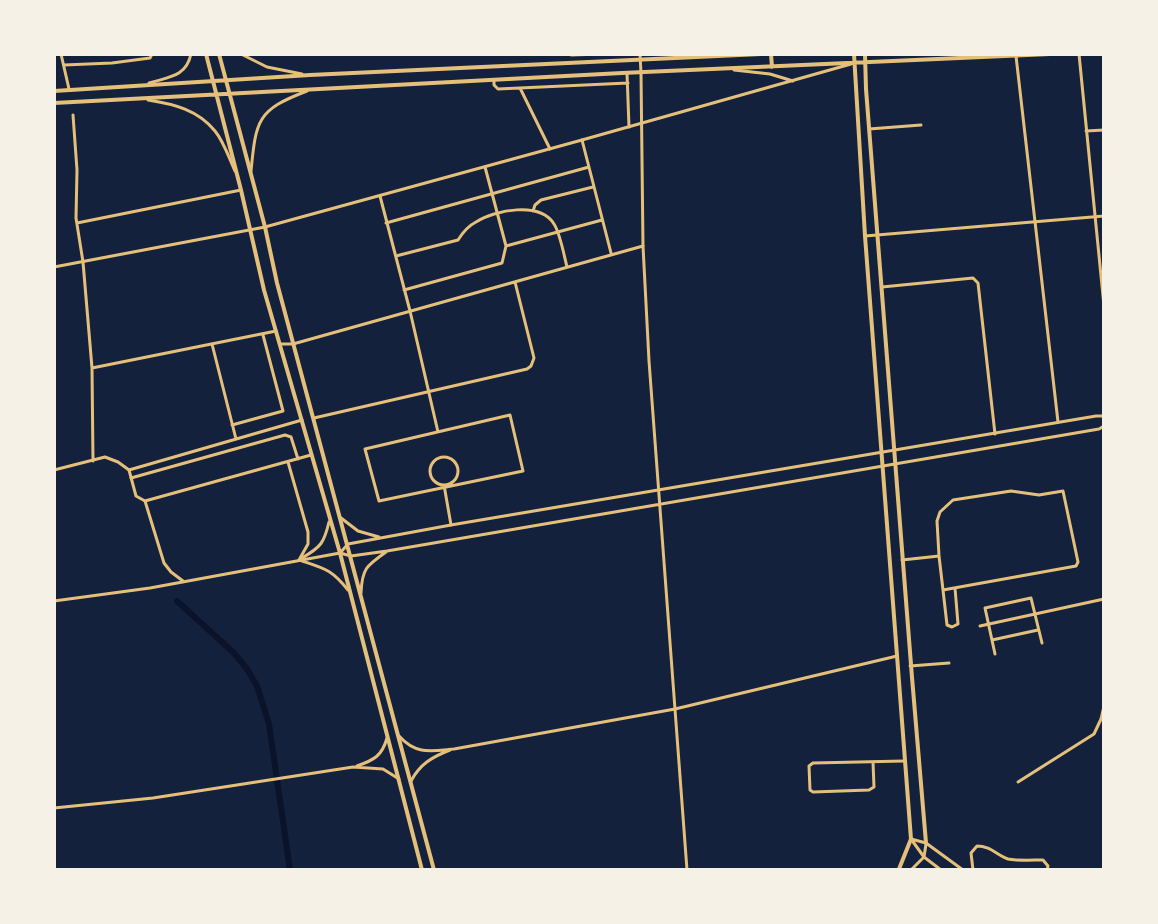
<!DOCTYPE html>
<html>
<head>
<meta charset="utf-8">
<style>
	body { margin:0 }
	#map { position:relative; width:1158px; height:924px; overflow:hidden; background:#14213d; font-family:Mulish,sans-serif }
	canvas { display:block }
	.frame { position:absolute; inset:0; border:56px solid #f6f1e7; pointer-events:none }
</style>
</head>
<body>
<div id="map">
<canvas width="1158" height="924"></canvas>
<div class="frame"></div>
</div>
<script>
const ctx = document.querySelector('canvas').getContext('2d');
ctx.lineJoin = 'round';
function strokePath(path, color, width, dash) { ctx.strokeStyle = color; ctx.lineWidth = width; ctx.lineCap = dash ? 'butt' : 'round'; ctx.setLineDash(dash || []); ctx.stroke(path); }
strokePath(new Path2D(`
	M177 601 234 653 247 669 257 686 269 724 290 870`), '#0b132b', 6);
strokePath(new Path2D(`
	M61 54 69 89
	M640 54 641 73
	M1079 54 1104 306
	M571 55 601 54
	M1016 56 1058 422
	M64 65 112 63 150 58 152 54
	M627 73 629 127
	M494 80V85L498 89 628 83
	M520 88 550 149
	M73 115 77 170 76 218 83 262 92 368 93 461
	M869 129 921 125
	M1086 131 1104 130
	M582 140 611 253
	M485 167 506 246
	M380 196 410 311 438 432
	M533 211 535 205 541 200 593 187
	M77 223 241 190
	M386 223 589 167
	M396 256 458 240C463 232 468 226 476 222 495 210 540 201 554 224 560 233 564 255 567 267
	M882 287 973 278 978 283 995 434
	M404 290 502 263 506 246 602 220
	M212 344 236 439
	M280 344H293L643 246
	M92 368 276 331
	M510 415 523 471 379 501 365 449Z
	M314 418 527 369 531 366 534 358 515 282
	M232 425 283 411 263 335
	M430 471a14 14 0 1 1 28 0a14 14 0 1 1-28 0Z
	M288 462 308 532V544L299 560
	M54 470 105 457 118 462 129 470 302 420
	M131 478 285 435 291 437 298 459
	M444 485 451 525
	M145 501 311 455
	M902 560 939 556 937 521 940 512 953 500 1011 491 1039 495 1063 491 1078 562 1076 566 943 590 939 556
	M943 590 947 625 952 627 958 624 955 588
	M980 626 1104 599
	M992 640 1038 630
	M995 654 985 608 1031 598 1042 643
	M910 666 949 663
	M399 736C416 755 431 751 454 749L675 709 897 656
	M873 762 874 787 869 790 813 792 810 790 809 766 813 763 904 761
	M357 766C374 760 382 756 387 738
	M411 781C420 764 432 757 450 750
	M1018 782 1094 734 1101 719 1104 706
	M54 808 153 798 353 767 383 769 399 779
	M973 870 971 853 977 846C990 846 997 855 1008 859 1019 861 1032 860 1043 860L1048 866 1047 870`), '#e5c07b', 3);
strokePath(new Path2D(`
	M241 54 267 67 302 74
	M734 70 770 74 793 81
	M641 73 643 246 649 361 687 870
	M149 83C169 77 186 77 191 54
	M148 100C174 104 198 110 215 131 224 142 229 158 235 171
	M251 171C256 120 257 110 307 91
	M865 236 1104 216
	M54 267 265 227 582 140 851 64
	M129 470 136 496 145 501 164 563 171 572 183 581
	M341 518 358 531 379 537
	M340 553 348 544 451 525 1096 416H1104
	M302 558C321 547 324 543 329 522
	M302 561C326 569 332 570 348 590
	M361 593C362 569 366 566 386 552
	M54 601 150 588 340 553 351 556 387 551 1099 429 1104 426
	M911 870 924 857 926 844
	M941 870 924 857 911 839 926 843 963 870`), '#e5c07b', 3);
strokePath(new Path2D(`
	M206 54 241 190 264 290 340 553 422 870
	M219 54 265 227 277 283 434 870
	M771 54 772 67
	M854 54 865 236 911 839 899 869
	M865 54 866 89C886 341 904 592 926 843
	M54 91 310 75 761 54
	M54 103 622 73 1050 54`), '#e5c07b', 4);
</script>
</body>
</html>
